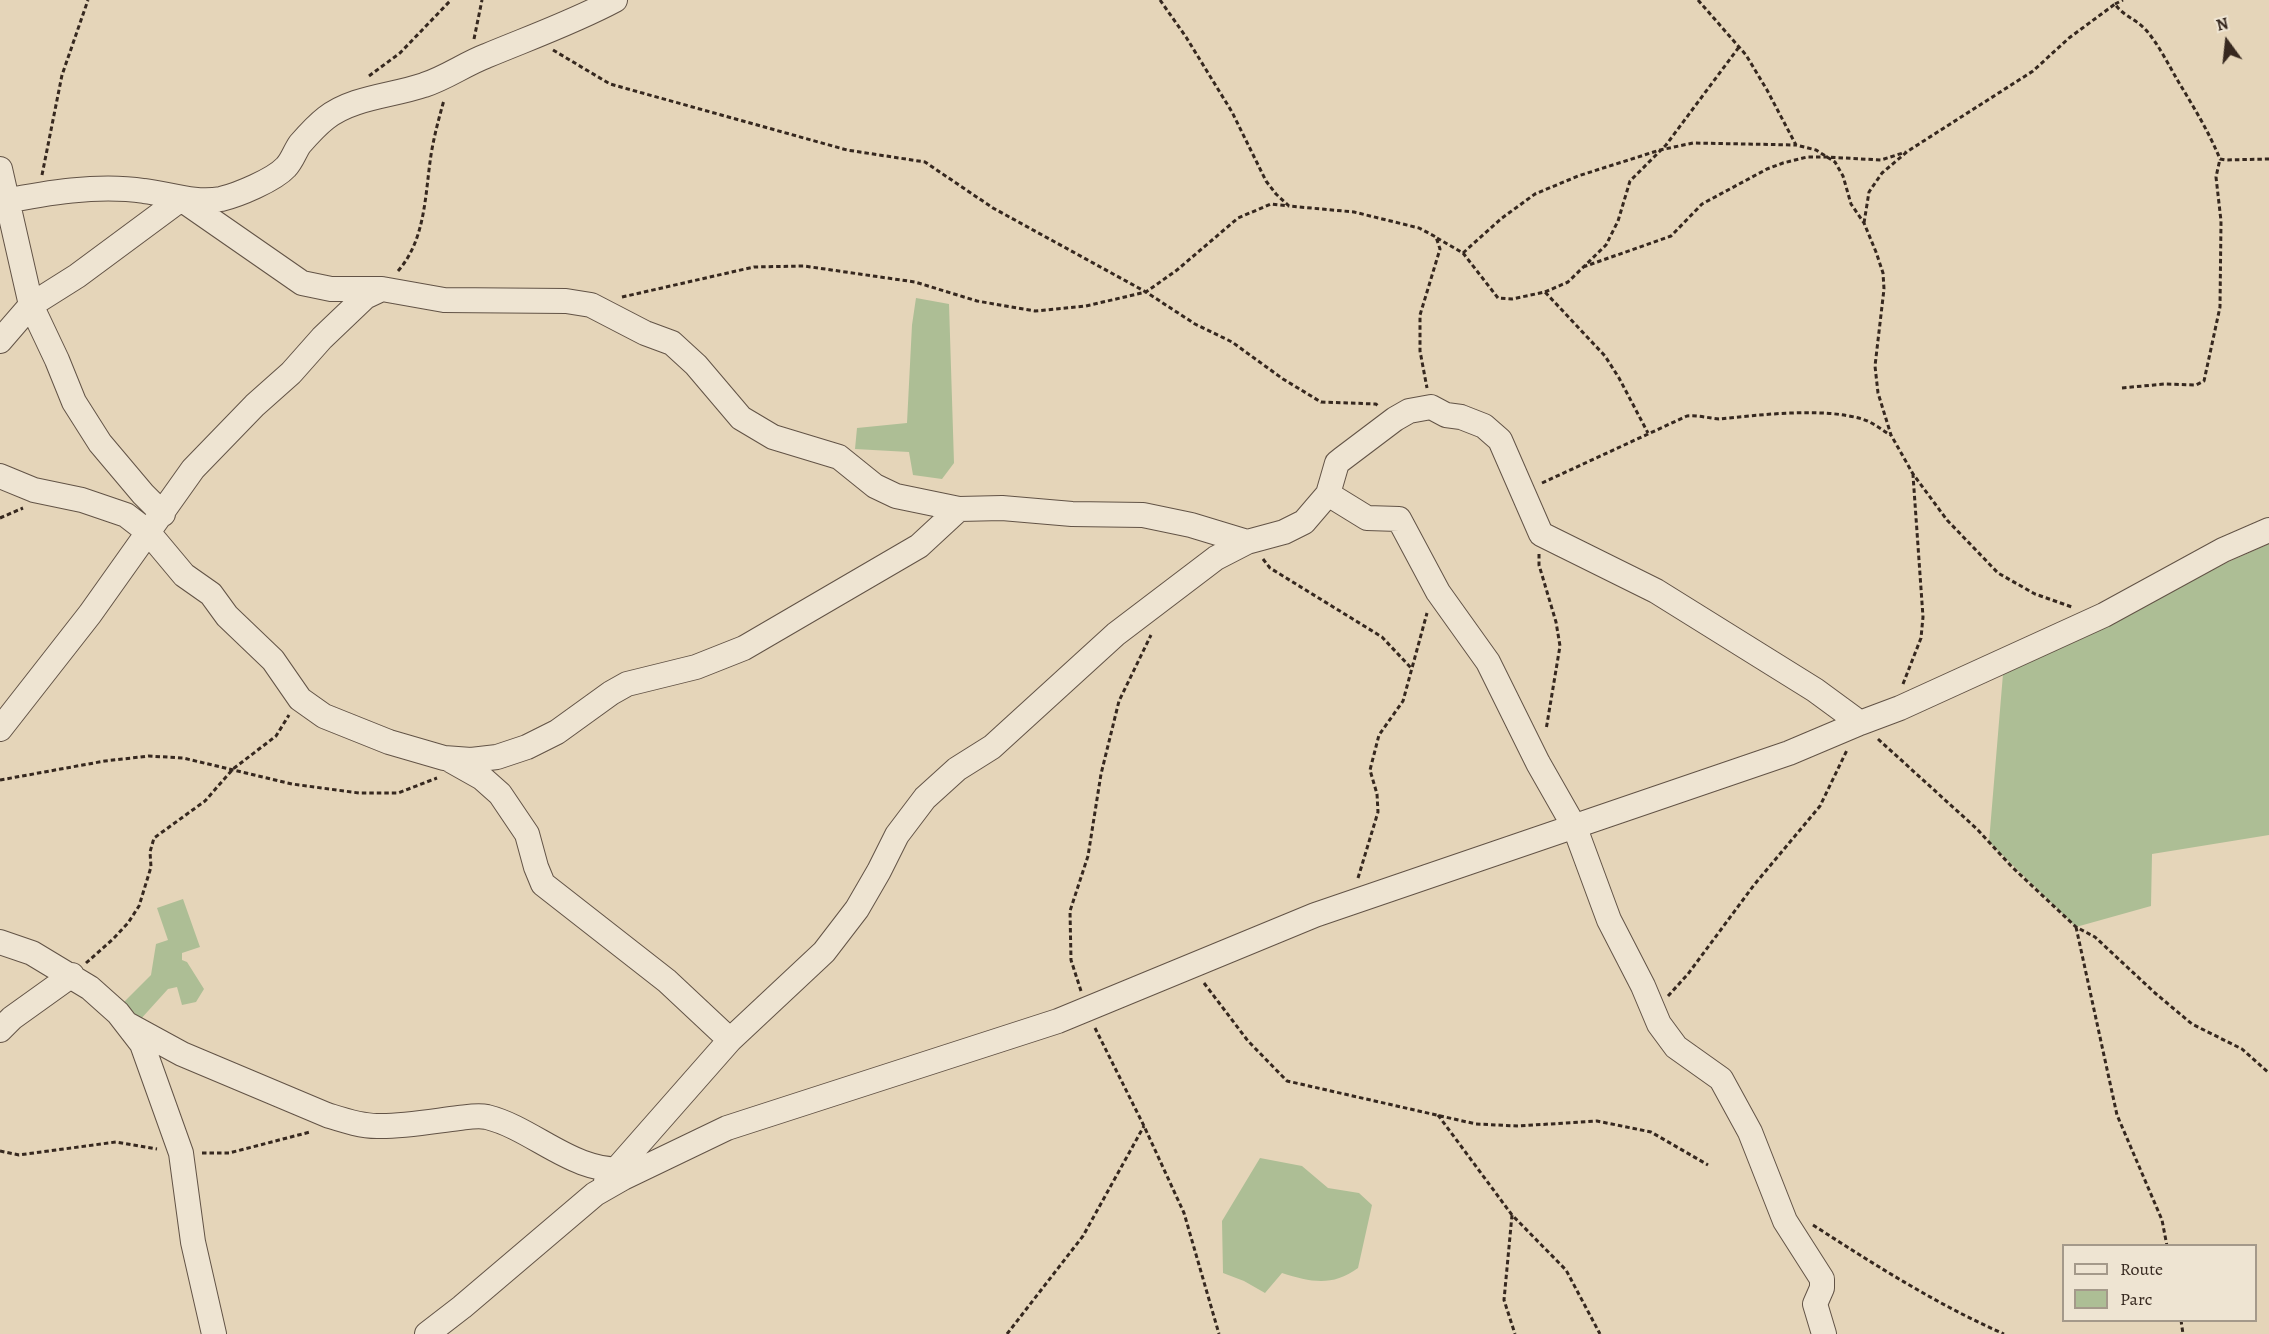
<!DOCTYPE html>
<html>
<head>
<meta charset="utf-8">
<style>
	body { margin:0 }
	#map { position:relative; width:2269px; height:1334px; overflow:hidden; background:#e5d5b9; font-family:Alegreya,serif }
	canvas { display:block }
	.legend { position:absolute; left:2062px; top:1244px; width:195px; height:78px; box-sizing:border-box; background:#eee4d2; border:2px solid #a4998a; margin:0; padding:8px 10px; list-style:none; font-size:18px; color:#36281f }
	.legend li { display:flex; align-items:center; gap:12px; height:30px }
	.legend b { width:30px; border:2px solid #a4998a }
	.north { position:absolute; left:2197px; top:12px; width:60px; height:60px; -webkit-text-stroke:4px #eee4d2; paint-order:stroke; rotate:345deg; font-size:16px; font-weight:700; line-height:24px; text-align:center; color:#36281f }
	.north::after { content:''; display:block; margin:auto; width:21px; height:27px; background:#36281f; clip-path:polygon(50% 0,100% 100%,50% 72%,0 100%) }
</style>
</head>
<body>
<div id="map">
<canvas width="2269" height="1334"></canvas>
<ul class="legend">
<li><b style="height:8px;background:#eee4d2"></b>Route</li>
<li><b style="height:16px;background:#adbe95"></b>Parc</li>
</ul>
<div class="north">N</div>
</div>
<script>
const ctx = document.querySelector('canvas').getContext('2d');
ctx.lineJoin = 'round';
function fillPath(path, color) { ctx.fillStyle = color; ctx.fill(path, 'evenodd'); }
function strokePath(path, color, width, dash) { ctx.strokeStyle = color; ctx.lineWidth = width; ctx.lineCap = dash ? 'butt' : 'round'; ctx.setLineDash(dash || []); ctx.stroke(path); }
fillPath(new Path2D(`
	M916 298 949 304 954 463 942 479 913 475 909 452 855 449 857 428 907 423 912 325Z
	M2269 544V835L2152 854 2151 906 2076 927 1989 842 2003 674 2226 563Z
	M183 899 200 947 182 953V960L187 962 204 989 196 1002 182 1005 177 987 168 989 139 1021 123 1003 151 975 156 944 168 940 157 908Z
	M1260 1158 1302 1166 1328 1188 1359 1193 1372 1205 1358 1268C1332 1287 1311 1282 1282 1273L1265 1293 1244 1281 1223 1273 1222 1221Z`), '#adbe95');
const minor = new Path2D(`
	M0 169 31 305 57 360 74 402 100 443 143 494 163 514
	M0 202C46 193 97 184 144 191 170 194 194 204 221 199 238 195 274 180 286 167 292 161 295 151 300 144 307 136 317 125 326 118 353 97 392 96 424 85 446 78 465 64 486 56 529 38 574 22 615 0
	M0 341 31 305 77 276 181 199 302 283 331 289H382
	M0 476 34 490 82 500 126 515 148 532 184 575 211 594 227 616 273 660 300 699 324 716 389 742 444 758 471 760 497 757 527 747 557 732 611 693 627 684 696 667 744 648 919 546 959 509 1002 508 1072 514 1143 515 1191 525 1247 542
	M1328 494 1367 518 1399 519 1438 592 1488 662 1538 763 1575 828 1609 920 1643 986 1659 1024 1676 1047 1721 1079 1750 1132 1785 1221 1822 1279V1288L1815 1304 1824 1334
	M0 729 90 614 193 469 255 405 291 373 322 338 365 297 382 289 444 300 566 301 591 305 645 333 672 343 696 365 741 418 773 437 839 457 875 486 896 496 959 509
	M450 760 482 778 500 794 527 834 536 867 543 884 667 981 730 1040
	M0 942 32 953 90 988 118 1013 142 1044 181 1153 193 1242 214 1334
	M127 1024 182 1054 327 1115C343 1120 360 1126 377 1126 401 1127 434 1121 459 1118 468 1117 478 1115 487 1117 535 1129 574 1175 628 1169
	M0 1030 12 1018 72 975
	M606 1181 730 1040 824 952 857 909 879 871 897 835 925 798 957 769 992 747 1116 634 1216 558 1247 542 1284 532 1304 522 1328 494 1337 463 1342 459 1395 419 1409 411 1431 407 1446 415 1461 417 1484 426 1500 440 1541 534 1656 591 1815 690 1860 723
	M427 1334 462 1307 595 1194 623 1178 727 1128 1058 1021 1315 915 1789 753 1860 723 1900 708 2104 615 2223 550 2269 530`);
strokePath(minor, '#625346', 26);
strokePath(new Path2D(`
	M1160 0 1186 37 1232 112 1266 181 1276 194 1289 206 1354 212 1419 228 1436 237 1440 249 1420 315V351L1427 388
	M1698 0 1746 55 1767 90 1796 145 1816 150 1835 162 1843 176 1851 204 1864 223 1876 252 1883 273 1884 289 1875 366 1878 393 1891 435 1913 474 1947 520 1998 573 2035 594 2072 607
	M2115 4 2123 0
	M474 39 482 0
	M553 50 610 84 847 150 925 162 993 208 1146 292 1195 324 1232 342 1283 379 1321 402 1376 404 1379 407
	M369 76 400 53 451 0
	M42 175 62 75 88 0
	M1864 223 1869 192 1882 173 1908 151 2033 71 2069 38 2115 4C2123 16 2136 19 2146 30 2159 45 2168 64 2178 81 2193 106 2209 132 2220 159L2226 160 2269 159
	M1437 238 1463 253 1498 298 1512 299 1545 292 1605 356 1619 378 1648 433
	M1463 253 1502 218 1535 194 1578 176 1660 150 1693 143 1796 145
	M1583 267 1671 236 1702 204 1767 169 1783 163 1807 157H1827L1881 160 1906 152
	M398 271C426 239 425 194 431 155 434 136 439 118 444 100
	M1545 292 1568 282 1606 245 1618 221 1630 181 1666 145 1739 47
	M622 297 754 267 804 266 915 282 977 301 1035 311 1086 306 1146 292 1177 270 1238 218 1271 204 1289 206
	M2122 388 2164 384 2196 385 2204 381 2220 307 2221 221 2216 177 2220 159
	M1542 483 1687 416C1698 415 1708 418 1719 419 1760 415 1822 407 1862 419 1872 422 1881 429 1890 435
	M0 518 23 508
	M1539 554V565L1556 622 1560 646 1546 730
	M1263 559 1270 568 1382 637 1412 669
	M1903 684 1921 638 1923 617 1913 475
	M1878 739 1977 829 2012 867 2076 927 2095 937 2155 993 2192 1024 2242 1049 2269 1073
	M0 780 105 761 149 756 183 758 292 784 359 793H398L437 778
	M1358 878 1378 812 1377 794 1370 770 1379 735 1403 701 1427 613
	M2076 927 2117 1115 2162 1220 2167 1246
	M86 963 113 939 128 923 139 906 151 867 150 852 154 838 205 801 233 769 276 736 289 715
	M1204 983 1248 1041 1287 1081 1476 1124 1518 1126 1597 1121 1651 1132 1708 1165
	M1081 991 1071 960 1070 911 1088 856 1101 774 1119 701 1151 635
	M1668 996 1688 974 1754 885 1820 806 1847 750
	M1095 1028 1144 1126 1184 1213 1219 1334
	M1438 1115 1512 1215 1566 1270 1600 1334
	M0 1151 19 1155 116 1142 157 1149
	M202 1153H229L310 1132
	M1512 1215 1504 1300 1515 1334
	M1813 1225C1875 1265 1936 1304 2004 1334
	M2181 1320 2183 1334
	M1007 1334 1083 1236 1144 1126`), '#36281f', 3, [4.5, 3]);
strokePath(minor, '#eee4d2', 24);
</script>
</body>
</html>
